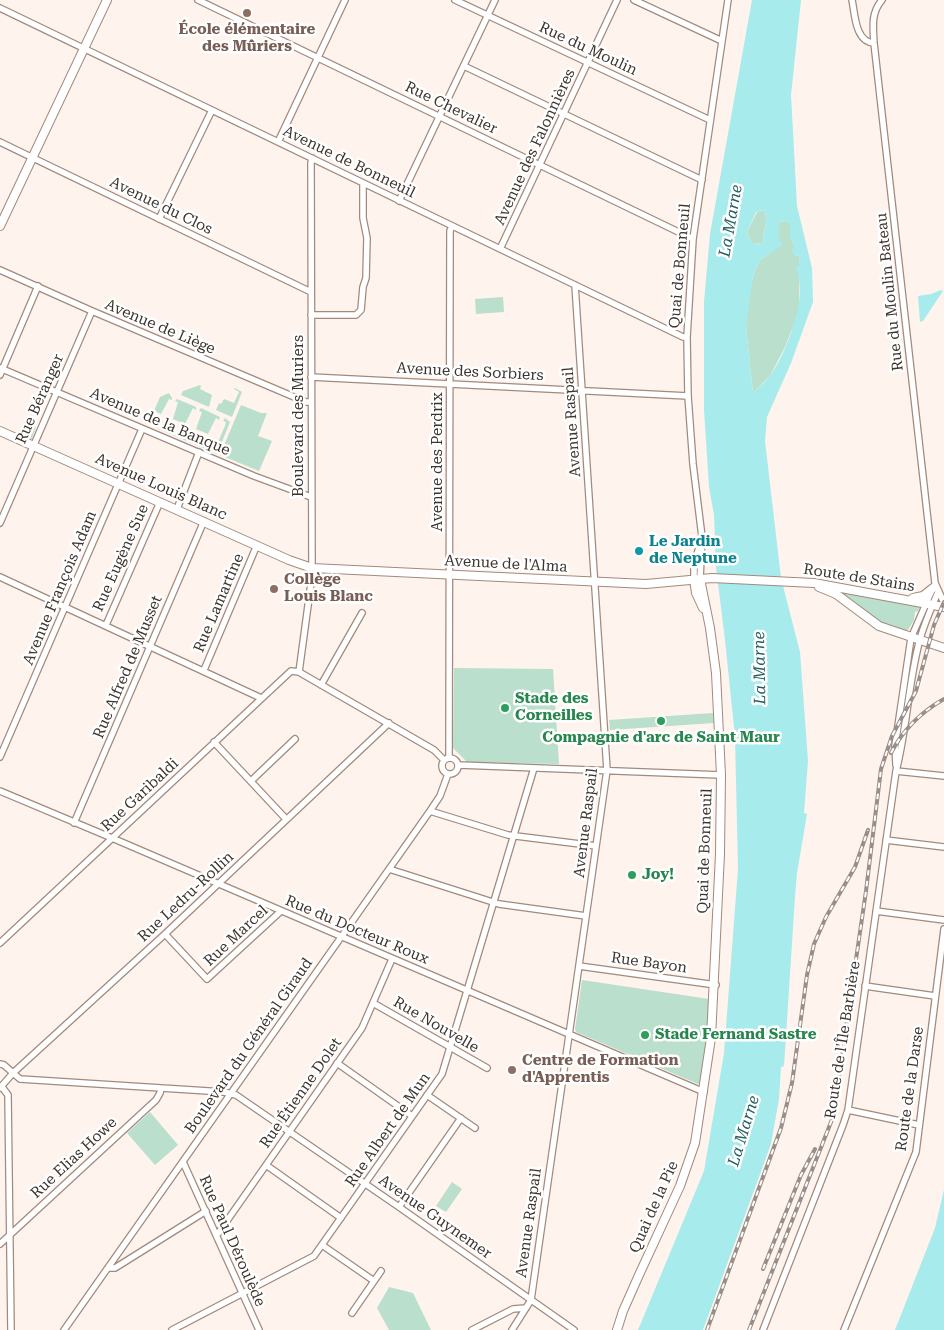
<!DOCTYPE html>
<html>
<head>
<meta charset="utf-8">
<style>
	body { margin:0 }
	canvas { display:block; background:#fef3ed }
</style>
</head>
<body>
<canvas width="944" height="1330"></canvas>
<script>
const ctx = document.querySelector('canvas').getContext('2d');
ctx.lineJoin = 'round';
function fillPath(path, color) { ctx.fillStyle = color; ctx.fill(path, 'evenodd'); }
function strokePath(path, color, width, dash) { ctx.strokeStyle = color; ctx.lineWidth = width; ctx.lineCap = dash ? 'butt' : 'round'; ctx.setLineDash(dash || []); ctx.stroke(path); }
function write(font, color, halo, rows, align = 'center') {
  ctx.font = font + ' "Roboto Serif",serif'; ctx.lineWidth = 5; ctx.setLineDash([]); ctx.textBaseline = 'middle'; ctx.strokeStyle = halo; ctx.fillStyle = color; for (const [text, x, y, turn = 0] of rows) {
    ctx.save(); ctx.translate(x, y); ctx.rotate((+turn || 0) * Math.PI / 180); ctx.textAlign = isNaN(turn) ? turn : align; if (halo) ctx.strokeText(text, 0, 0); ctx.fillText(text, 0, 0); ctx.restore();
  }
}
fillPath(new Path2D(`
	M764 210C770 224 761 231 764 243L752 244 747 232 757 212Z
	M785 221 790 223V238L794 244V255L799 256 800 265 799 307 795 322 785 347 770 376 753 393 746 327 748 304 753 276 760 260 769 254 779 239V223Z
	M503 297 504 312 476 314 475 299Z
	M200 385 201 386 200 389 212 395 209 407 181 395 183 391Z
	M234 389 235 388 242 392 232 417 216 410 219 403 221 404 224 399 234 403 239 392Z
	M169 393 172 398V400L169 399 161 414 154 411 160 397Z
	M177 399 196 407V410L193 408 185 424 173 419 178 402 175 401Z
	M241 405 261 413H267L258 436 272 441 259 471 220 455Z
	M201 408 220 417 219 420 216 418 208 434 196 429 202 412 199 411Z
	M225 418 230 422 217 454 156 428 161 429 162 427 215 449 225 426 226 422 223 421Z
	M24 422 36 427 31 441 18 435Z
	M836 590 902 604 919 605 920 607 918 611 915 612 914 620 908 630C884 634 855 602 836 590Z
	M454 668 553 669 559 764 467 762 453 748Z
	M713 713 714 723 610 730 609 720Z
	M582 980 709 999 707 1038 701 1083 698 1084 576 1032 575 1029Z
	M150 1112 178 1145 155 1165 127 1133Z
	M452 1182 462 1189 446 1212 436 1206Z
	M389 1287 413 1293 431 1330H389L377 1308Z`), '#badfcc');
fillPath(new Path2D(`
	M752 0H801L791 95 797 206 812 268 813 302 791 363 767 417 765 441 781 578 800 652 808 761 804 813 807 814 797 873 795 897 784 1066 781 1067 779 1099 771 1144 703 1330H638L704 1171 724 1053 738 869 735 737 725 640 716 567 714 515 709 487 704 410V302L710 234ZM764 210C770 224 761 231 764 243L752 244 747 232 756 212ZM785 221 790 223V238L794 244 792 252 794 255 799 256 800 265 795 267C811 292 786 354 770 376 765 382 758 388 753 393L746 327 753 276 760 260 783 245 779 239V223Z
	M941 290 943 291 923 321 920 322 918 296 931 294Z
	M944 1190V1330H895L935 1228Z`), '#a7ebec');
const street = new Path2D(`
	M198 0 693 239
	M455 0 710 120
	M634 0 722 41
	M852 0C855 14 855 42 874 43
	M882 0C871 13 873 26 874 43L935 583 944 603
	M0 8 683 337H687
	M464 66 702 180
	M0 142 311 292
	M278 142 345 0
	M399 201 495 0
	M159 219 212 110
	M500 249 617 0
	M0 270 92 311 306 402H311
	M311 315H356L361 310 363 287 366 278 367 238 363 218V183
	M0 368 254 476 311 497
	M0 375 38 286
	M311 377 688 396
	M177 509 199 452
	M0 523 92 311
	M0 577 261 698
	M694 579V564L701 541
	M700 579 702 537 693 464 688 396 687 337 693 239 728 0
	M106 625 160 502
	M204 670 257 545
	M299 672 312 576 311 163 312 158
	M321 685 362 613
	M214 742 286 819
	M0 757 142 429
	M449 757 450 231 452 226
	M442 766a8 8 0 1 1 16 0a8 8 0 1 1-16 0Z
	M459 765 721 775
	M896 765 895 746 911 638 932 590
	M896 771 944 776
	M251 781 295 739
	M0 791 112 838 704 1092
	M430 811 508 835 596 846
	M74 823 204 521
	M886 840 944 847
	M389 869 499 904 586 916
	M876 911 944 920
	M165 934 207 979 281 911
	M0 943 291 671 299 672 434 750 444 760
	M579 966 716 985
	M865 986 935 996
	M373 1003 487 1068
	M337 1063 412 1116
	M0 1064 4 1065 20 1079 224 1092 236 1095 399 1207 574 1330
	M2 1087 8 1095 11 1330
	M0 1088 13 1073 165 934 389 723
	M427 1095 475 1128
	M848 1110 919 1125
	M183 1162 259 1330
	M266 1165 341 1218
	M399 1207 461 1118
	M217 1235 362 1028 392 959
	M0 1244 156 1100 160 1093 161 1088
	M322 1245 374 1281
	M108 1268H115L206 1211
	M352 1313 381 1271
	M64 1330 430 811 440 796 448 774
	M172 1330 314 1256 442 1074 534 768
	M472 1330 513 1309 526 1308
	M512 1330 531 1300 607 770 575 285
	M763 1330 843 1125 848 1110 896 771C907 729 908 685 919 643 923 626 931 609 938 592
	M844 1330 916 1152 944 929`);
const secondary = new Path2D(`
	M0 226 107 0
	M0 431 289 560 312 568 646 584 712 578 814 583 944 607
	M694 579 696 593 703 608
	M819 587 836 594 879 626 944 648
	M913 598 923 596 933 588
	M617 1330 623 1311 639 1275 680 1186 695 1143 711 1038 720 854 721 775 716 673 710 628 700 579`);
strokePath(street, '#a28a7c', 8);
strokePath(secondary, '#a28a7c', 10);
strokePath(street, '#fff', 5.5);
strokePath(secondary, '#fff', 8);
const rail = new Path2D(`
	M891 753C903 730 921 712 944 699
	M763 1269 801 1175 815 1149
	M707 1330 781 1128 792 1083 807 975 814 944 826 917 855 867 868 830
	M749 1330 833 1117 866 891 881 769 892 736 916 691 934 625 944 602`);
strokePath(rail, '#998e88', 4);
strokePath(rail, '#fff', 2, [5.5]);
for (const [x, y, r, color] of [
	[247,13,5,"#8d6e63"],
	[639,551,5,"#0f9aa8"],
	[274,589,5,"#8d6e63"],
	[505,708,5,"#2e9e5b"],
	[661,721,5,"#2e9e5b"],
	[632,875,5,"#2e9e5b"],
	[645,1035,5,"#2e9e5b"],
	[512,1070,5,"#8d6e63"]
]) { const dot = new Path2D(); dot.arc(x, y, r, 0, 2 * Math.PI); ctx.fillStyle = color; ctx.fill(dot); strokePath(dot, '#fff', 2); }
write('bold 15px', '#785e54', '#fff', [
	["École élémentaire",247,30,"center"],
	["des Mûriers",247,47,"center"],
	["Collège",284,580],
	["Louis Blanc",284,597],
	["Centre de Formation",522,1061],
	["d'Apprentis",522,1078]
], 'left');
write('15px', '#3e342e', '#fff', [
	["Rue du Moulin",588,49,25],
	["Rue Chevalier",451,108,26],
	["Avenue des Falonnières",535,147,-65],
	["Avenue de Bonneuil",349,162,26],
	["Avenue du Clos",161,206,26],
	["Quai de Bonneuil",680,266,-85],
	["Rue du Moulin Bateau",890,292,-96],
	["Avenue de Liège",160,327,23],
	["Avenue des Sorbiers",470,372,3],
	["Rue Béranger",40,399,-66],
	["Boulevard des Muriers",299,416,-90],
	["Avenue de la Banque",160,422,23],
	["Avenue Raspail",572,422,-94],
	["Avenue des Perdrix",438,462,-90],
	["Avenue Louis Blanc",161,487,24],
	["Rue Eugène Sue",121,558,-66],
	["Avenue de l'Alma",506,564,3],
	["Route de Stains",859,578,9],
	["Avenue François Adam",60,588,-67],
	["Rue Lamartine",219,603,-67],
	["Rue Alfred de Musset",128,667,-67],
	["Rue Garibaldi",140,795,-43],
	["Avenue Raspail",586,823,-83],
	["Quai de Bonneuil",705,851,-88],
	["Rue Ledru-Rollin",186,897,-43],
	["Rue du Docteur Roux",357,930,23],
	["Rue Marcel",236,936,-43],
	["Rue Bayon",649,963,8],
	["Rue Nouvelle",436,1025,30],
	["Route de l'Île Barbière",843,1040,-81],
	["Boulevard du Général Giraud",249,1046,-55],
	["Route de la Darse",910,1089,-82],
	["Rue Étienne Dolet",301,1093,-55],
	["Rue Albert de Mun",388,1130,-55],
	["Rue Elias Howe",74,1158,-43],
	["Quai de la Pie",654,1207,-66],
	["Avenue Guynemer",435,1217,35],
	["Avenue Raspail",529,1223,-82],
	["Rue Paul Déroulède",232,1241,66]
]);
write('bold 15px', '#0d838f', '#fff', [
	["Le Jardin",649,542],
	["de Neptune",649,559]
], 'left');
write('bold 15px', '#27864d', '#fff', [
	["Stade des",515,699],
	["Corneilles",515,716],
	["Compagnie d'arc de Saint Maur",661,738,"center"],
	["Joy!",642,875],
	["Stade Fernand Sastre",655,1035]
], 'left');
write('italic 16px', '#255e5f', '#fff', [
	["La Marne",731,221,-80],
	["La Marne",760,668,-91],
	["La Marne",744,1131,-73]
]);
</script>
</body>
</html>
